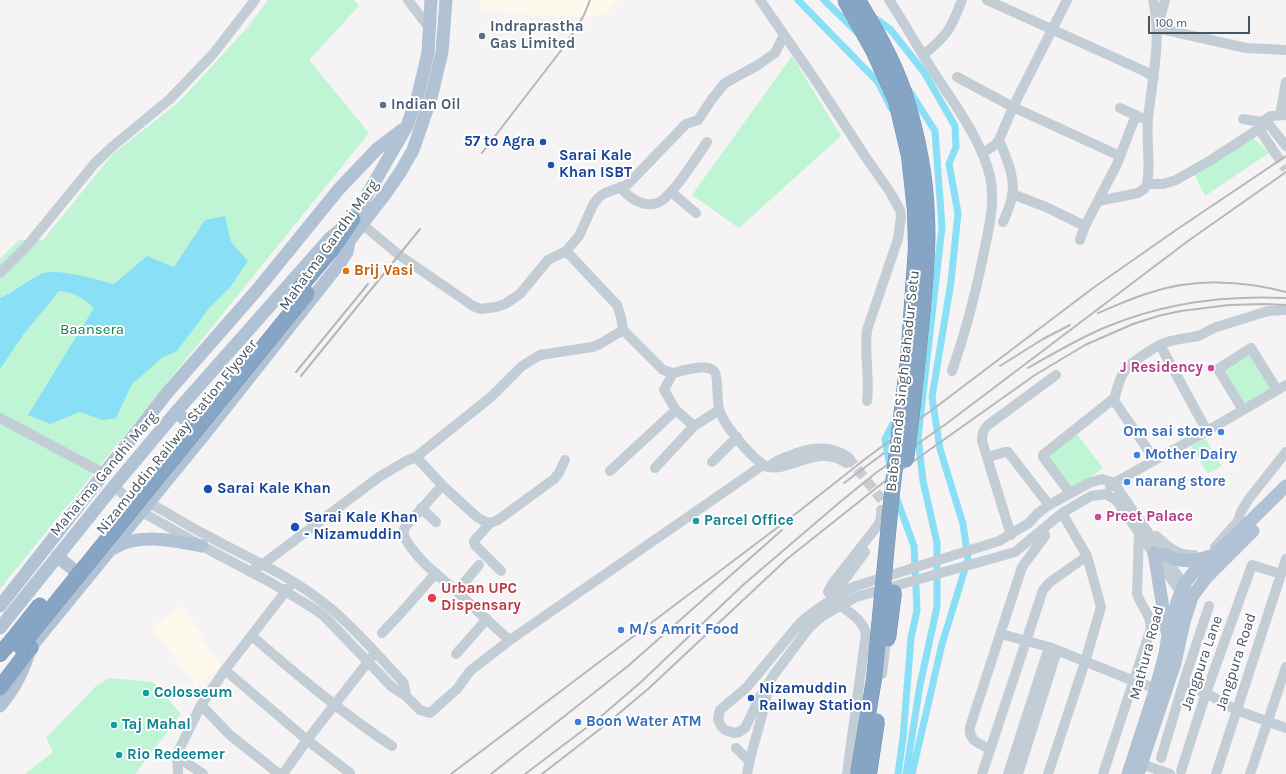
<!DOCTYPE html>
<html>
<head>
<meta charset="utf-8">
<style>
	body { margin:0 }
	#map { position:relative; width:1286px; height:774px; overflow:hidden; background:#f5f3f3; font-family:Karla,sans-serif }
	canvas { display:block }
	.scale { position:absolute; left:1148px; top:16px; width:102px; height:18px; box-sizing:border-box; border:2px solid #485663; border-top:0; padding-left:5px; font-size:12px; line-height:14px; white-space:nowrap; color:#485663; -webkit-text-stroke:3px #fff; paint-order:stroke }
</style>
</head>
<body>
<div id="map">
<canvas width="1286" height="774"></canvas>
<div class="scale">100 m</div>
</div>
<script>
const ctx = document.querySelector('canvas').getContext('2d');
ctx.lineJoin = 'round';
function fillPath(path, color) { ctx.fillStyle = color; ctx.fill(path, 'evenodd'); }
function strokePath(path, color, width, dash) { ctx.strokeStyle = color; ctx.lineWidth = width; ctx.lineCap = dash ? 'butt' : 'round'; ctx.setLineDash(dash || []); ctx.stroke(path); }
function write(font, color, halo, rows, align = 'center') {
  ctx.font = font + ' Karla,sans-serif'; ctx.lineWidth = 4; ctx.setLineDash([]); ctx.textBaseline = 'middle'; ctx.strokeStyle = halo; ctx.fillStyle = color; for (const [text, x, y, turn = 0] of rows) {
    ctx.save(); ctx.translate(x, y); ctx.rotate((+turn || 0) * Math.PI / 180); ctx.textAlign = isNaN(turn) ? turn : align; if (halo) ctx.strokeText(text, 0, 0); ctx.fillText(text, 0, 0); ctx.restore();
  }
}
fillPath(new Path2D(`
	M480 0H618L607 13 587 17 524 15 480 9Z
	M180 606 203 634 200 638 222 665 196 686 152 628Z`), '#fef9ed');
fillPath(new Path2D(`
	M268 0H354L359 6 309 60 369 133 0 589V259L19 240H43L112 155 180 101 247 28Z
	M792 56 841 136 739 228 692 195Z
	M1251 136 1269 153 1205 196 1194 173Z
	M1251 352 1272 389 1243 405 1222 370Z
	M1077 434 1103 468 1073 490 1047 457Z
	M1205 438 1222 466 1208 474 1191 446Z
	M109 678 153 682 181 714 135 774H25L53 752 46 738 96 686Z`), '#bff5d4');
fillPath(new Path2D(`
	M225 216 231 242 248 261 231 286 210 307 176 352 163 357 132 384 116 418 102 420 80 412 50 424 28 415 94 308C82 298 75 292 59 291L23 335 0 369V298C15 292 26 281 41 274 55 267 98 280 114 284L147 256 174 267 205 220Z`), '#88dff6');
strokePath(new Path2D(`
	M798 0 878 82 891 108
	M824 0 857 32
	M872 16 890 29 924 72 955 126 956 147 949 164 958 213 951 282 932 397 940 449 963 524 968 559 942 644 912 774
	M890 466 885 439 896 418
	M895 494 914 546 917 610 911 638 903 738 898 774
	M906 774 920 685 937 607V543L923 481 918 437 942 227 935 131 909 90`), '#88dff6', 7);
strokePath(new Path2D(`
	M1275 153 1286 169
	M848 457 885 504`), '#cacccf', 10, [10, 5]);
const highway = new Path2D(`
	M300 287 337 243 353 219
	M0 654 13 639
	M0 688 31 647`);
strokePath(highway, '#7190b1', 16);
strokePath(new Path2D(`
	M408 0 430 29
	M760 0 816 81 865 156 890 192 900 210 901 216 898 239 867 330C864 354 870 377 867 401
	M889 0C906 25 920 52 937 77 957 108 981 140 990 176 996 203 988 231 983 257 975 296 965 334 952 371
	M987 0 1144 71 1154 77
	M1159 22 1165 0
	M1157 28 1246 48 1286 50
	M923 55C947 36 951 29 962 0
	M957 77 1013 107 1120 156
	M1120 108 1142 118
	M1280 115 1286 82
	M1243 119 1268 123 1266 119 1271 116 1286 115
	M1259 129 1275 153
	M999 140C1007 159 1017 180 1011 201 1009 208 1006 215 1003 222
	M983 153 996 144 999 140 1013 107 1067 0
	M1147 184H1163L1176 180 1211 160 1268 123 1286 146
	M620 187C628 197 643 208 657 203 670 200 699 154 707 142
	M671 192 696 213
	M1012 194 1046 207 1085 226
	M1098 201 1138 193 1144 189 1147 184C1151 163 1146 141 1148 119 1152 80 1162 39 1153 0
	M362 224 399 255 473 306 481 309 496 307 505 304 520 294 548 260 566 251 579 236 593 205 598 198 605 193 627 185 686 124 698 120 712 99 725 83 758 65 775 53 784 35
	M1080 240 1085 226 1117 164 1136 115
	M566 251 617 305 621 317 623 330
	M0 273 27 246 95 163 113 146 170 99 213 54 255 0
	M1160 345 1207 431
	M673 373 664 390 676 410 694 426
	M1114 401C1120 373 1124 367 1148 352 1154 348 1160 344 1167 342 1177 339 1188 338 1198 336 1206 334 1212 327 1220 326L1268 311 1286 310
	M1243 410 1218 369 1251 348 1277 390
	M0 418 105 474
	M416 457 445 488 477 517 484 521 490 523 498 520 554 479 559 473 565 460
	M988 457 1005 452H1008L1049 505
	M712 462 737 437
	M770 466C775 461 782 458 789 456 809 447 829 444 848 457
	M655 468 694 426 719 410
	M610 471 676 410
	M114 486 142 512 202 546 270 582 316 610 325 617 392 687 406 696 420 710 430 713 457 689 470 671 510 640 763 465
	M1110 487 1114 483 1207 431 1286 385
	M439 489 405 527C402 533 404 538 408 543 420 562 439 576 456 591 474 607 491 625 510 640
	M1070 493 1043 457V455L1112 400 1115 402 1155 460
	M143 500C164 510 183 523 204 534 246 557 292 576 329 607 356 629 378 656 402 681L404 684 406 696
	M421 508 436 522
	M490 523 474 541 475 545 501 571
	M1011 535 982 441C982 434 983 430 988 425L1056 375
	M1156 536C1168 547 1178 556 1194 555
	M1215 547 1238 521 1241 512 1248 500 1286 452
	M250 572 263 564 379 477 406 461 416 457 491 397 522 366 540 355 592 347 600 344 623 330 663 370 673 373C682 371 707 363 714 371 718 374 717 401 719 409 724 426 748 453 762 464 782 479 817 441 846 463
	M457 591 479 565
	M830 595 837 590 865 552
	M1183 596 1116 500 1106 494 1091 496 1062 513 1015 552 856 597 821 617 808 629 773 676 760 697 745 728 739 732 734 733 725 730 721 726 718 719 720 710 747 687 800 623C815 609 834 598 853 587L999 541 1029 523 1037 514 1049 505 1089 483 1102 479 1114 483 1187 589
	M382 633 400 614 436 573
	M1001 634 1049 647 1134 681 1155 688
	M252 636C297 675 342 713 392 746
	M456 654 487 619
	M225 670 307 740 350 773
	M882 674 887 633
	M1184 685 1206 693 1236 710 1286 728
	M201 705 230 735 279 774
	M736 748 749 761
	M990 749C980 744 968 741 970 727L1022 567 1045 536 1043 529
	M177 754 182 760 203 774
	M1161 758 1185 678 1209 606
	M1136 762 1170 774
	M1181 771 1206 693 1252 565 1281 574
	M178 774 177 754 201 705 225 670 289 587
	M283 774 307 740 371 658
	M747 774C752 745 763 718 768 689
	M847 774 866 633C860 613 838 609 828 592L832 584 879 524 881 518V510
	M982 774 1043 590 1050 582 1087 556
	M1008 774 1049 647
	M1018 774 1057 651
	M1048 774 1085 662 1101 607 1087 556 1062 513
	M1103 774 1151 628C1151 615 1141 606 1137 594L1139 533
	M1216 774 1286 559
	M1250 774 1286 667`), '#c2cdd5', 10);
strokePath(new Path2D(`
	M176 412 204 435
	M114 548C139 532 175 541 202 546
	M1154 553 1167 632
	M1163 554C1178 562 1194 563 1210 556
	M57 556 86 580
	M0 606 167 393 257 290 339 189 377 149 402 130
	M0 628 114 486 176 412 330 238 353 219 407 126 418 95 428 53 431 0
	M0 706C16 687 23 671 31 647L204 435 340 263 347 252 349 241 386 193 401 171 413 150 431 98 442 52 446 0
	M1128 774 1155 691 1165 654 1168 635 1177 602 1184 584 1193 573 1232 539 1286 486
	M1138 774 1175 663 1184 622 1192 597 1206 578 1253 531`), '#b0c2d3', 13);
strokePath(highway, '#86a5c5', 15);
strokePath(new Path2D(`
	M482 153 566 44 584 15 590 0
	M1098 313C1115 306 1132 298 1149 293 1193 278 1242 280 1286 292
	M1000 366 1043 339 1070 325
	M1028 368C1053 354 1079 338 1106 327 1163 303 1225 295 1286 298
	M296 372 368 284
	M301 376 420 229
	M844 483 884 453
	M451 774 798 512 869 456 936 407 1093 288 1179 228 1286 156
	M491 774 628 666 782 530
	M525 774 598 719 641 682 743 585 840 502 877 472 946 424 1188 241 1286 172
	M542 774 604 726 648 689 787 559 880 485 1035 375 1085 345 1133 324 1158 316 1181 311 1229 305 1265 304 1286 305`), '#b4b8bd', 2);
const highwayBridge = new Path2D(`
	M845 0 873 50 896 101 909 156 915 211 916 248 908 360 892 492 874 679 858 774
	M858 0C875 29 893 59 904 92 917 132 926 177 927 219 929 248 925 278 923 307 918 358 913 409 906 460
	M13 639 40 605
	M888 639 894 592
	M20 647 307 293
	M869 774 877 721`);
strokePath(highwayBridge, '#7190b1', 16, []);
strokePath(highwayBridge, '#86a5c5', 15);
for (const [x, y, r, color] of [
	[482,36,4,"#5c6f8a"],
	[383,105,4,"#5c6f8a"],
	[543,142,4,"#1a4fb4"],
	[551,165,4,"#1a4fb4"],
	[346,271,4,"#e8710a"],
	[1211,368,4,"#d1479c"],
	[1221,432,4,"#3f7fe0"],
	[1137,455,4,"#3f7fe0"],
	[1127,482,4,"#3f7fe0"],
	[208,489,5,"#1a4fb4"],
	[1098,517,4,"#d1479c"],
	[696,521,4,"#0f9aa8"],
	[295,527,5,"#1a4fb4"],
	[432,598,5,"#e0444e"],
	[621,630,4,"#3f7fe0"],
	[146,693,4,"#0f9aa8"],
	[751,698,4,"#1a4fb4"],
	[578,722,4,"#3f7fe0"],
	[114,725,4,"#0f9aa8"],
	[119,755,4,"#0f9aa8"]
]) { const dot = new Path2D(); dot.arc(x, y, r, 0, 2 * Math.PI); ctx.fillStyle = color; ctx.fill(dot); strokePath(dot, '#fff', 1.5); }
write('bold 15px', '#4e5e75', '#fff', [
	["Indraprastha",490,27],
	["Gas Limited",490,44],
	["Indian Oil",391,105]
], 'left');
write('bold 15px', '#164399', '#fff', [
	["57 to Agra",535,142,"right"],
	["Sarai Kale",559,156],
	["Khan ISBT",559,173],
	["Sarai Kale Khan",217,489],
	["Sarai Kale Khan",304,518],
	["- Nizamuddin",304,535],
	["Nizamuddin",759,689],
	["Railway Station",759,706]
], 'left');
write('15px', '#485663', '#fff', [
	["Mahatma Gandhi Marg",329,245,-54],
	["Baba Banda Singh Bahadur Setu",903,381,-84],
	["Nizamuddin Railway Station Flyover",177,437,-51],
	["Mahatma Gandhi Marg",104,474,-50],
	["Mathura Road",1147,653,-75],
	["Jangpura Road",1236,662,-72],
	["Jangpura Lane",1202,663,-71]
]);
write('bold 15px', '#c56008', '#fff', [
	["Brij Vasi",354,271]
], 'left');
write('15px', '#0e884b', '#fff', [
	["Baansera",92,330]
]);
write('bold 15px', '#b23c85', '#fff', [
	["J Residency",1203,368],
	["Preet Palace",1106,517,"left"]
], 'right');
write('bold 15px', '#366cbe', '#fff', [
	["Om sai store",1213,432,"right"],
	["Mother Dairy",1145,455],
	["narang store",1135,482],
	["M/s Amrit Food",629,630],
	["Boon Water ATM",586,722]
], 'left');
write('bold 15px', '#0d838f', '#fff', [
	["Parcel Office",704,521],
	["Colosseum",154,693],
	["Taj Mahal",122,725],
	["Rio Redeemer",127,755]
], 'left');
write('bold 15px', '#be3a42', '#fff', [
	["Urban UPC",441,589],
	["Dispensary",441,606]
], 'left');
</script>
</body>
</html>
